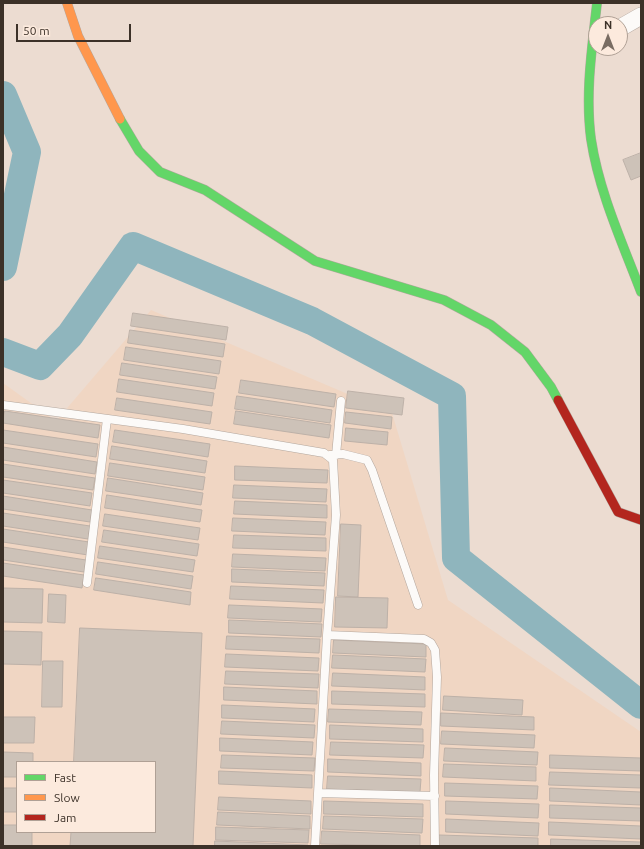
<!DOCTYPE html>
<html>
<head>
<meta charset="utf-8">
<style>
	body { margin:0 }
	#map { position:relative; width:644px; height:849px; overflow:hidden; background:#ecdcd1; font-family:Ubuntu,sans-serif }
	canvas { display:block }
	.frame { position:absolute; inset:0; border:4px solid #3c3128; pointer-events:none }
	.legend { position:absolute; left:16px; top:761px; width:140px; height:72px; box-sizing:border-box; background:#fceadd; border:1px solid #afa095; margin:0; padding:5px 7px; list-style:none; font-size:12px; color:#3c3128 }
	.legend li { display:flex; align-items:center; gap:8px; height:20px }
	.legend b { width:20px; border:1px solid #afa095 }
	.north { position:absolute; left:588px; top:16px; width:40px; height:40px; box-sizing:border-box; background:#fceadd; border:1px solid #afa095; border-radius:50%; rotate:0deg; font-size:11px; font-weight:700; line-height:16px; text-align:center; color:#3c3128 }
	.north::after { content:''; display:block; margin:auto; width:14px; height:18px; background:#7a6d63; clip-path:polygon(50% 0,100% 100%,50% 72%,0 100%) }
	.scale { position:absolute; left:16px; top:24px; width:115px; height:18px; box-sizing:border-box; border:2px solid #3c3128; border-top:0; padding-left:5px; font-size:12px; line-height:14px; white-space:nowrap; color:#3c3128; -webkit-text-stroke:3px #fceadd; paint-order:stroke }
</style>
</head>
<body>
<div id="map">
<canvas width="644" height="849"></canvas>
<div class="frame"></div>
<ul class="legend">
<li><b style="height:5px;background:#63d668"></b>Fast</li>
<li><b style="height:5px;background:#ff974d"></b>Slow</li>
<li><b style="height:5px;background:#b3261e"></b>Jam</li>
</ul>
<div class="north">N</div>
<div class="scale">50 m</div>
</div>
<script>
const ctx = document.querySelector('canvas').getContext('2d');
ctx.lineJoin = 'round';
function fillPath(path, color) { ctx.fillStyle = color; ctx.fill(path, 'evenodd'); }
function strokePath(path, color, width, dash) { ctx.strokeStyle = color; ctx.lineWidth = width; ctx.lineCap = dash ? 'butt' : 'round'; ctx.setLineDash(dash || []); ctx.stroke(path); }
fillPath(new Path2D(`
	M151 310 392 413 448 600 641 732V846H3V383L56 421ZM17 762H155V832H17Z`), '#f0d6c3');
strokePath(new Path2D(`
	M3 95 27 152 3 267
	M3 352 40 366 70 335 133 246 312 321 452 396 456 558 641 705`), '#8fb5bd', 28);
const building = new Path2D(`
	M641 153V176L631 180 623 160Z
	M133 313 228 327 226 340 131 326Z
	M130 330 225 344 223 357 128 343Z
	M126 347 221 361 219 374 124 360Z
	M122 363 217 377 215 389 120 375Z
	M119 379 214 393 212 406 117 392Z
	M241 380 336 394 334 407 239 393Z
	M348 391 404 398 402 415 346 408Z
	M237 396 332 410 330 423 235 409Z
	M117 398 212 412 210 424 115 410Z
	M5 411 100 425 98 438 3 423Z
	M236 411 331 425 329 438 234 424Z
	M346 412 392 417 391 429 345 423Z
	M346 428 388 432 387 445 345 441Z
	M3 430 98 444 96 457 3 443Z
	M115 430 210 444 208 457 113 442Z
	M112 446 207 461 205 473 110 459Z
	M3 447 97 462 95 474 3 460Z
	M110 463 205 477 203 490 108 476Z
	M3 464 95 478 93 490 3 477Z
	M235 466 328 470 327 483 235 480Z
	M108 478 203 493 201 505 106 491Z
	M3 480 92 493 90 506 3 493Z
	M234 485 327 489 326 502 233 498Z
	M107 495 202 510 200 522 105 508Z
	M3 496 92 510 90 522 3 509Z
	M235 501 327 505V518L234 514Z
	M3 513 90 526 88 539 3 526Z
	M105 514 200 528 198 540 103 526Z
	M233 518 326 522 325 535 232 531Z
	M341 524 361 525 358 597 338 596Z
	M3 529 89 542 88 555 3 542Z
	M104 530 199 544 197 556 102 542Z
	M234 535 326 538V551L233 548Z
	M100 546 195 560 193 572 98 558Z
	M3 547 86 560 84 572 3 560Z
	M233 554 326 558 325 571 232 567Z
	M98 562 193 576 191 589 96 574Z
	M3 563 84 575 82 588 3 576Z
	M232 569 325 573 324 586 232 582Z
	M96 578 191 592 190 605 94 590Z
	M231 586 324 590 323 603 230 599Z
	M3 588 43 589 42 623 3 622Z
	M49 594 66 595 65 623 48 622Z
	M336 597 388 598 387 628 335 627Z
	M229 605 322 609 321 622 228 618Z
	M229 620 322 624 321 637 229 633Z
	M80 628 202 633 193 846H70L71 832H155V762H74Z
	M3 631 42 632 41 665 3 664Z
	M227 636 320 639 319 653 226 649Z
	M334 640 426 644V657L333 653Z
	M226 654 319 658 318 671 225 667Z
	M333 655 426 659 425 672 332 668Z
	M43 661H63L62 707H42Z
	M226 671 319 674 318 688 225 684Z
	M333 673 425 677V690L332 686Z
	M224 687 317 691V704L224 700Z
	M332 691 425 694V707L332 704Z
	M444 696 523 700 522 715 443 710Z
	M222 705 315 709 314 722 222 718Z
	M329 709 422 712 421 725 328 722Z
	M441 713 534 717V730L441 726Z
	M3 717H35L34 743H3Z
	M222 721 315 725 314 738 221 734Z
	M330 725 423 729V742L330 739Z
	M442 731 535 735 534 748 441 744Z
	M220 738 313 742 312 755 220 751Z
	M331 742 424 745 423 758 330 755Z
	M445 748 538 752 537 765 444 761Z
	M3 752 33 753V762H17V777H3Z
	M222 755 315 758 314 771 221 768Z
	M550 755 641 758V771L550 768Z
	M328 759 421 763V776L328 772Z
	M444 764 536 767V781L443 777Z
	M219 771 312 775V788L219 784Z
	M550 772 641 775V788L549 785Z
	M328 776 421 779 420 792 327 789Z
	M445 783 538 786 537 799 445 796Z
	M3 788H17V812H3Z
	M550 788 641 792V805L550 801Z
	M219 797 311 801V814L218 810Z
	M324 801 423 804V817L324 814Z
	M446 801 539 804 538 818 446 814Z
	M550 805 641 808V821L550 818Z
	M218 812 310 816V829L217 825Z
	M324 816 423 819 422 833 323 829Z
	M446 819 539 823 538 836 446 832Z
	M549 822 641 826V839L549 835Z
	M3 825H17V832H32V846H3Z
	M216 827 309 830 308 843 216 840Z
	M322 831 420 835V846L321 844Z
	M439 835 538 838V846H439Z
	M551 839 641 842V846H551Z
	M215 841 308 845V846H215Z`);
fillPath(building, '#cdc2b8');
strokePath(building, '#bdb1a8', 1);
const lane = new Path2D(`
	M3 405 183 429 324 453 333 460 336 515 327 635 424 639 431 643 435 650 437 677 434 775 435 846
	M330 455 343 454 367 460 372 470 418 605
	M336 455 341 401
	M87 583 107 419
	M318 793 435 796
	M315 846 327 635`);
const street = new Path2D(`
	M620 28 641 16`);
const fast = new Path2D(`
	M597 3C592 48 585 94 591 139 599 192 622 242 641 292
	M120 119 139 151 160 172 205 190 315 261 444 300 491 325 525 352 551 387 558 400`);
const slow = new Path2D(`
	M67 3 78 36 120 119`);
const jam = new Path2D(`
	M558 400 618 512 641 520`);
strokePath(lane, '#b3a79e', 9);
strokePath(street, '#b3a79e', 18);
strokePath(fast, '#b3a79e', 10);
strokePath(slow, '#b3a79e', 10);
strokePath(jam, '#b3a79e', 10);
strokePath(lane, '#fcfaf8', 8);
strokePath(street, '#fcfaf8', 17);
strokePath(fast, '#63d668', 9);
strokePath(slow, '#ff974d', 9);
strokePath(jam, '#b3261e', 9);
</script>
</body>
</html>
